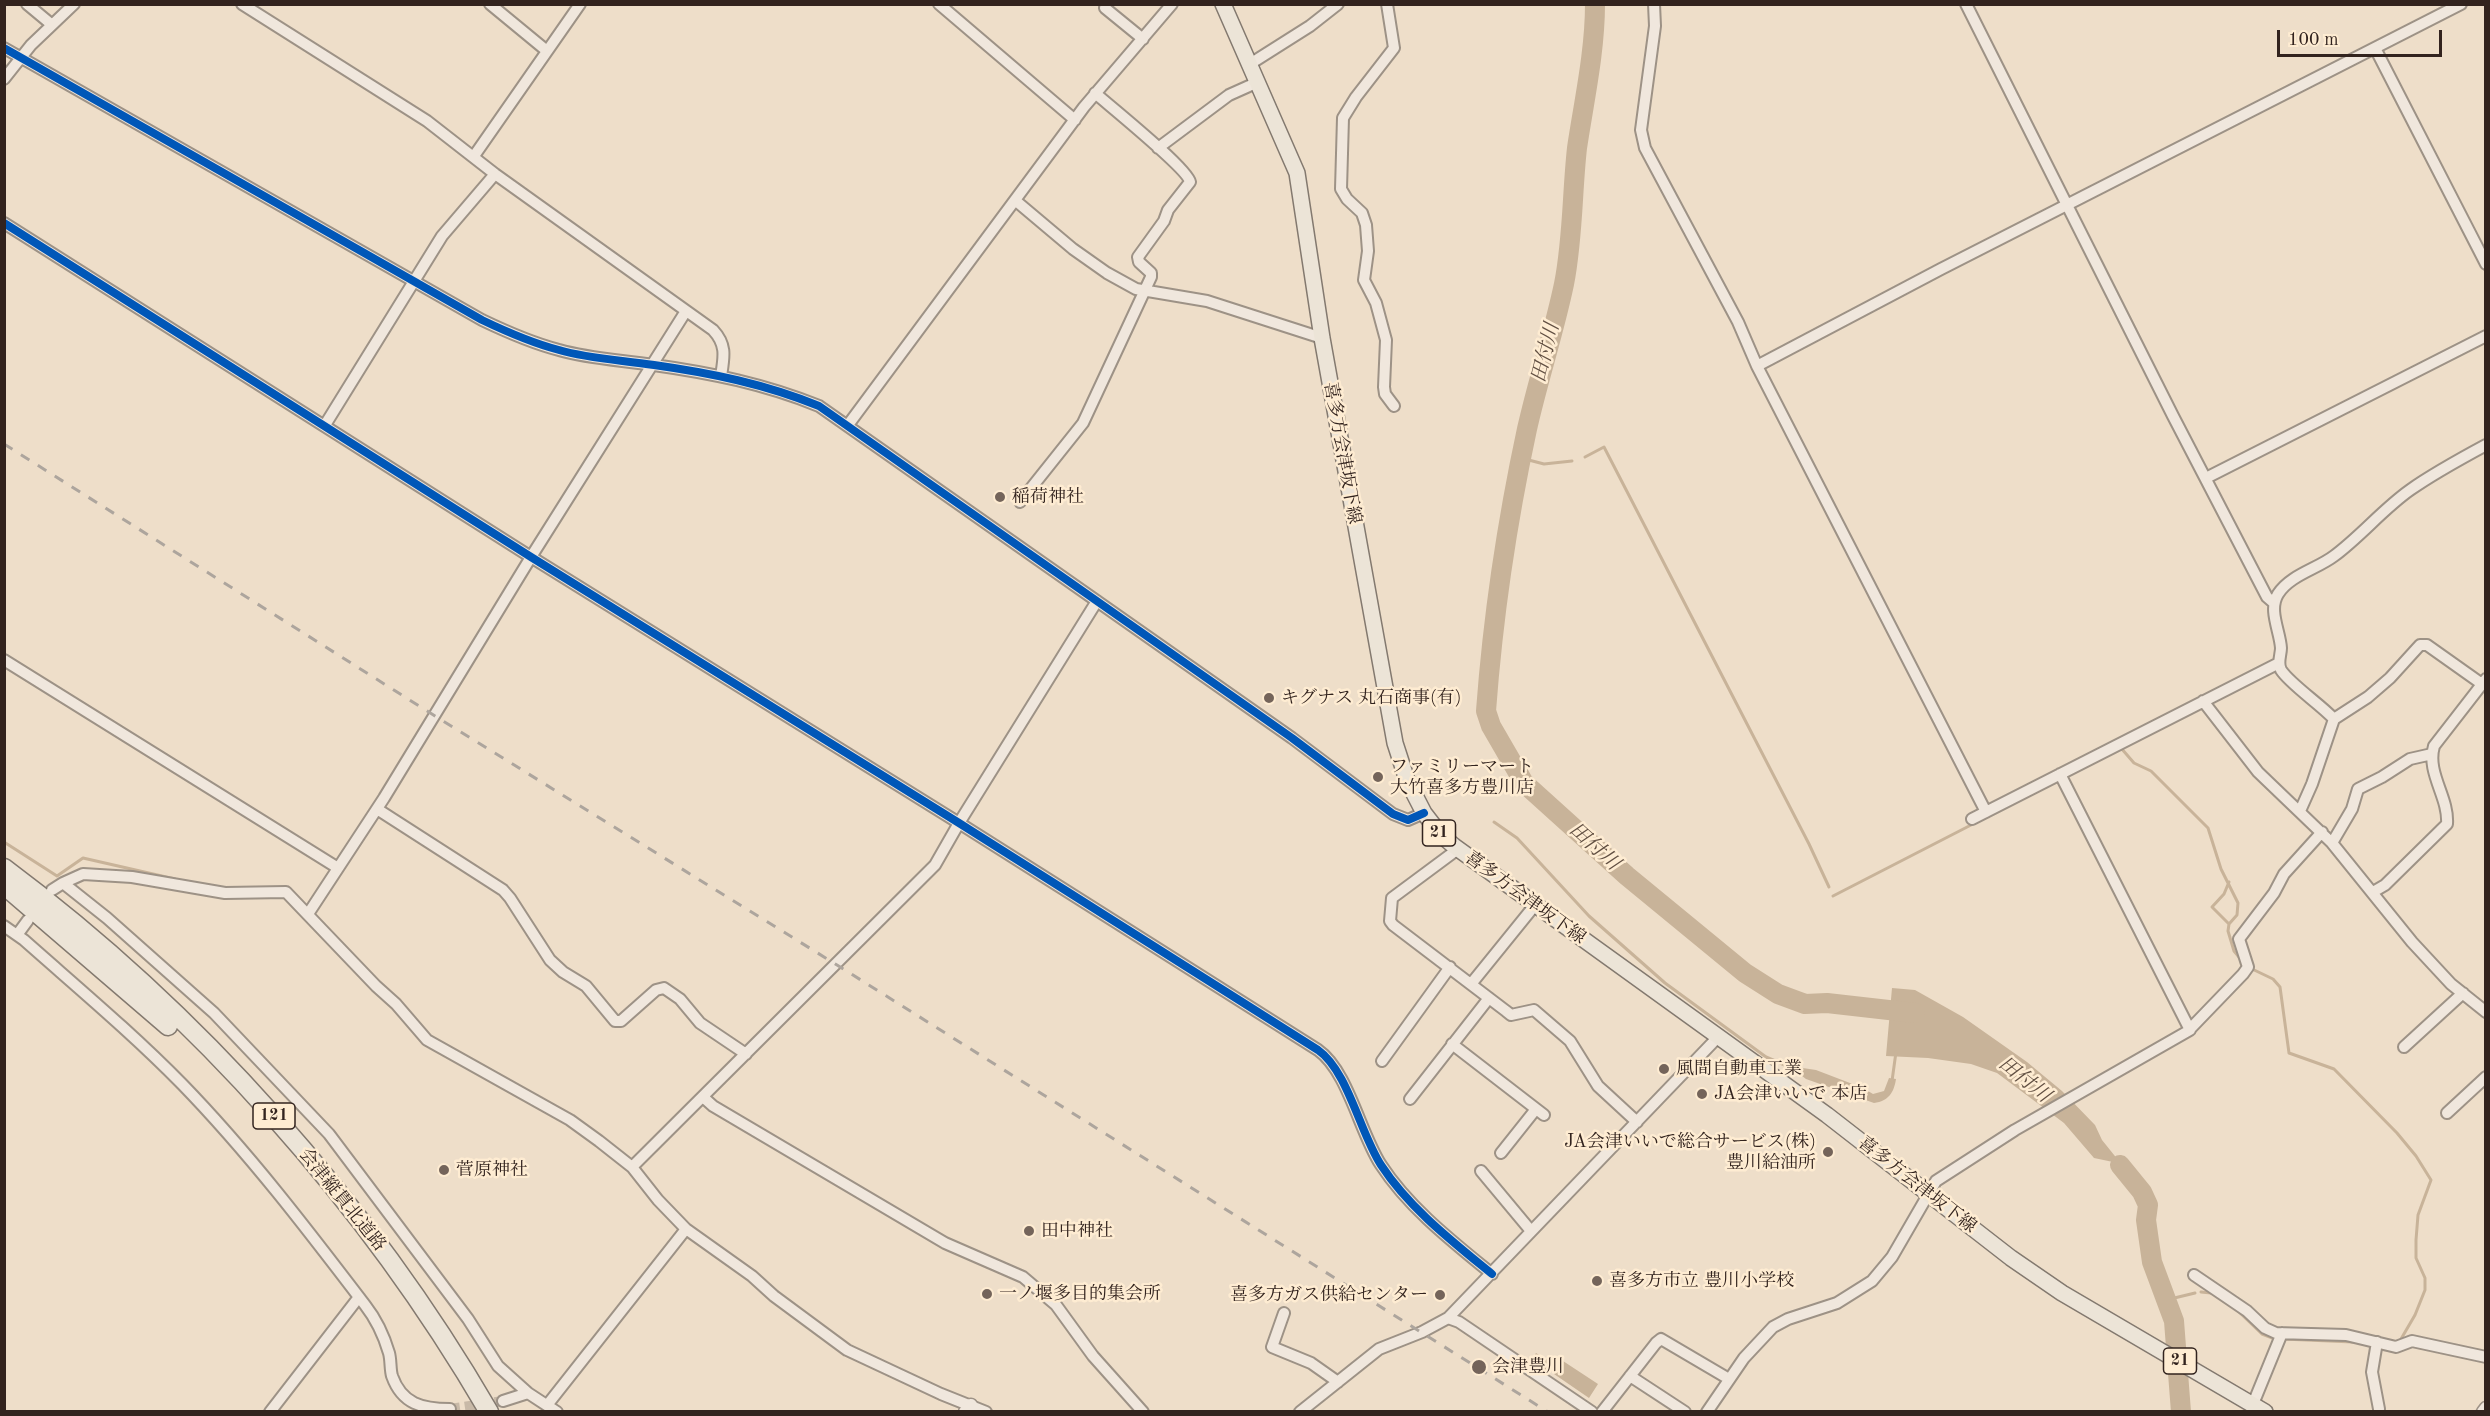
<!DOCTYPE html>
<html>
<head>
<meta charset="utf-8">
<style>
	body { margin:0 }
	#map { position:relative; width:2490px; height:1416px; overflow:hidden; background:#eedec9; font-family:"Old Standard TT",serif }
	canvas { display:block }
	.frame { position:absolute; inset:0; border:6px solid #32231e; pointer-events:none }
	.scale { position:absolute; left:2277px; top:30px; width:165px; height:27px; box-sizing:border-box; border:3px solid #32231e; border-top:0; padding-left:8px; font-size:18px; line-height:21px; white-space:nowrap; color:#32231e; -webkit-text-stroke:4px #feecd2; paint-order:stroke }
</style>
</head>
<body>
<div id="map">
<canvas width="2490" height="1416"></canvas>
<div class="frame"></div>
<div class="scale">100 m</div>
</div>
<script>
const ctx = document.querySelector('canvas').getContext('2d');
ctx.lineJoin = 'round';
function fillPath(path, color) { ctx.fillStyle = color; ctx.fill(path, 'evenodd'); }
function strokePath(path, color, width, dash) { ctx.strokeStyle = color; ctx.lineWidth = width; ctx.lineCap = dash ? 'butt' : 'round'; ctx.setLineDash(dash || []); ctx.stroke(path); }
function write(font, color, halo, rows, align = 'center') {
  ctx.font = font + ' "Old Standard TT","Noto Serif JP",serif'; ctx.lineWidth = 5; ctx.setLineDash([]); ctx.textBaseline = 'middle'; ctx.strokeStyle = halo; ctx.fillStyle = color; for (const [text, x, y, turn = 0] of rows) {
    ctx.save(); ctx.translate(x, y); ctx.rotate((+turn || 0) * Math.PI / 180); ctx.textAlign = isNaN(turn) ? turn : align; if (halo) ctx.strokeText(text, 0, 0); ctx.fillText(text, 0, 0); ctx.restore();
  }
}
fillPath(new Path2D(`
	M1892 988 1915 990 1963 1017 2027 1062 2062 1091 2095 1125 2102 1140 2135 1181 2138 1191 2113 1162 2094 1158 2064 1123 1997 1073 1971 1064 1928 1058 1886 1056Z
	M1789 1066 1816 1070 1863 1088 1873 1094 1884 1091 1889 1078 1896 1079C1894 1092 1889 1101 1874 1103L1806 1079Z
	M1536 1353 1551 1362 1546 1371 1531 1360Z
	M1563 1361 1598 1384 1589 1398 1554 1374Z`), '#c8b399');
strokePath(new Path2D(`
	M1585 457 1604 447 1809 844 1829 887
	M1521 458 1544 464 1572 461
	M2121 748 2134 763 2151 771 2208 828 2221 869 2238 903 2237 915 2229 924 2228 931 2234 951 2243 962
	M1494 822 1517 838 1589 916 1665 983 1766 1057 1794 1069
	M4 842 57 876 83 858 175 879
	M2229 882 2224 894 2212 907 2229 924
	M1833 896 1973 824
	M2250 968 2273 979 2280 987 2289 1053 2334 1069 2397 1133 2416 1156 2431 1180 2418 1215 2416 1240V1258L2425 1278V1290L2415 1315 2401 1339
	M1892 1081 1896 1052
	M2201 1292 2211 1293
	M2166 1300 2195 1293
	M2238 1311 2262 1334 2275 1339
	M2283 1339 2353 1342`), '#c8b399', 3);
strokePath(new Path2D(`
	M1595 4C1595 52 1584 101 1577 148 1572 193 1573 239 1564 284 1554 332 1538 380 1527 429 1507 522 1493 616 1486 711L1491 726 1524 783 1627 876 1745 973 1778 994 1805 1004 1827 1003 1915 1013
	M2120 1165 2142 1192 2148 1205 2146 1220 2152 1262 2174 1321 2181 1412`), '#c8b399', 20);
strokePath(new Path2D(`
	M450 1409 503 1401`), '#c8b9a7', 10, [10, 5]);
const minor = new Path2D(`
	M27 4 51 24
	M242 4 427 121 495 174 713 330C727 345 724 357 721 376
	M490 4 547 51
	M939 4 1075 120
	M1387 4 1394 48 1356 97 1343 118 1341 189 1347 199 1362 213 1366 225 1368 251 1364 280 1376 303 1386 340 1384 387 1385 394 1394 406
	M1654 4 1655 26 1641 130 1645 148 1738 322 1757 366 1986 812
	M1966 4 2173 416 2267 597 2274 603
	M1105 8 1143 39
	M4 48 482 320C507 332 532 343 559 350 590 359 622 360 654 365 711 373 765 384 819 406L1292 738 1393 814 1408 820 1424 813
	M2375 48 2486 264
	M1250 64 1310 26 1338 4
	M4 79 31 45 74 4
	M1158 148 1229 95 1258 82
	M474 156 580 4
	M1016 201 1073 249 1107 273 1136 289 1207 301 1322 338
	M4 223 531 557 959 823 1318 1050C1348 1071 1360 1133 1381 1165 1409 1208 1453 1242 1492 1274
	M1757 366 1941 269 2461 4
	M325 425 442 236 495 174
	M848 425 1084 107 1172 4
	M2206 478 2486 336
	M1020 502 1083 423 1151 277V273L1139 262 1138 257 1164 221 1168 210 1190 182C1188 169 1111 107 1095 93
	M4 660 338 868
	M2203 701 2258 772 2332 843 2412 942 2451 984 2486 1012
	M2334 719C2320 704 2290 684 2281 670 2277 663 2281 655 2281 648 2280 631 2268 610 2278 594 2290 575 2317 569 2334 556 2361 536 2383 509 2410 490 2434 473 2460 459 2486 445
	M377 809 503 890 510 898 550 960 563 972 586 986 615 1021H621L656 990 664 988 680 999 700 1023 746 1054
	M2300 811 2312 784 2334 719 2368 697 2390 678 2420 645H2427L2482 684
	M1972 819 2279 663
	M2332 843 2352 809 2358 789 2382 777 2410 759 2432 754
	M1458 849 1392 898 1390 921 1393 925 1506 1011 1511 1015 1534 1010 1570 1041 1598 1086 1637 1122
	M63 883 83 874 132 877 225 893 286 892 376 986 396 1004 427 1040 570 1120 599 1141 632 1167 658 1200 686 1229 752 1276 774 1296 847 1350 941 1394 986 1412
	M52 890 63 883 107 918 214 1013 329 1134 468 1319 498 1366 528 1393
	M2373 892 2385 885 2447 824C2449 797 2426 773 2434 746L2486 679
	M308 914 384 798 531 557 686 311
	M4 926 24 940C77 987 132 1033 182 1084 249 1153 307 1229 365 1305 376 1319 384 1336 389 1353 391 1360 390 1369 392 1376 402 1404 422 1409 450 1409
	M17 935 28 920
	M1471 984 1535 905
	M2190 1029 2243 974 2248 967 2239 939 2274 893 2284 874 2322 832
	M1452 1044 1544 1115
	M2404 1047 2463 993
	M1382 1061 1450 967
	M703 1097 713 1106 945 1243 1023 1277 1056 1305 1093 1356 1143 1412
	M1410 1099 1489 998
	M2447 1113 2486 1077
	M1501 1153 1536 1109
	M632 1167 935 865 959 823 1097 601
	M1481 1171 1531 1231
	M2194 1275 2247 1311 2265 1328 2276 1333 2346 1335 2396 1347 2412 1341 2486 1357
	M1284 1313 1272 1347 1311 1363 1338 1382
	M1448 1318 1459 1322 1592 1412
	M2377 1342 2372 1372 2379 1409
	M1630 1376 1685 1412
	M503 1401 528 1393 557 1412
	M548 1404C594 1346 640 1287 686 1229
	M2253 1404 2282 1333
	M270 1412 359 1297
	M1300 1412 1379 1349 1422 1332 1448 1318 1719 1036
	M1602 1412 1656 1343 1661 1339 1729 1379
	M1707 1412 1744 1358 1773 1327 1788 1319 1837 1303 1872 1281 1892 1257 1936 1181 2015 1130 2190 1030 2060 774`);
const tertiary = new Path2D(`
	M965 1412 971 1405
	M2483 1412 2486 1408`);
const primary = new Path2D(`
	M1223 4 1297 173 1322 338 1395 743 1407 780 1424 813 1441 835 1454 846 1827 1115 2011 1258 2062 1293 2265 1412`);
const motorway = new Path2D(`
	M4 868C197 1012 368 1204 489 1412
	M4 885 168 1026`);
strokePath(minor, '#9d9286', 14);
strokePath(tertiary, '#9d9286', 15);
strokePath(primary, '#83796f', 18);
strokePath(motorway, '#83796f', 21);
strokePath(minor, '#f0e7dd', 10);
strokePath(tertiary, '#f0e7dd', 12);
strokePath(primary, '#ece4d7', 15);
strokePath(motorway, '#ece4d7', 18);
strokePath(new Path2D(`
	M4 444 435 716 837 965 1548 1412`), '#ada59d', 3, [10, 10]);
strokePath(new Path2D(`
	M4 48 482 320C507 332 532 343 559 350 590 359 622 360 654 365 711 373 765 384 819 406L1292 738 1393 814 1408 820 1424 813
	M4 223 531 557 959 823 1318 1050C1348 1071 1360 1133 1381 1165 1409 1208 1453 1242 1492 1274`), '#0057b8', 8);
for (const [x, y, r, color] of [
	[1000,497,6,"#74645a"],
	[1269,698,6,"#74645a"],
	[1378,777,6,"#74645a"],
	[1664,1069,6,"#74645a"],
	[1702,1094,6,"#74645a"],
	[1828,1152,6,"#74645a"],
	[444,1170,6,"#74645a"],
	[1029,1231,6,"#74645a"],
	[1597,1281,6,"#74645a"],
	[987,1294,6,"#74645a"],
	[1440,1295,6,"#74645a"],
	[1479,1367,8,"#74645a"]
]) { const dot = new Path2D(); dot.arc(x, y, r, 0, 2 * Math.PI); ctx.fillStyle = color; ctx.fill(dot); strokePath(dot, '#feecd2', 2); }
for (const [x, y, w] of [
	[1439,833,33],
	[274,1116,42],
	[2180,1361,33]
]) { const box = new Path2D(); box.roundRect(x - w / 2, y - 13, w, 26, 4.5); ctx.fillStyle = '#feecd2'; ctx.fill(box); strokePath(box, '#32231e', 1.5); }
write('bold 16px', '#32231e', null, [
	["21",1439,833],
	["121",274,1116],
	["21",2180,1361]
]);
write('18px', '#32231e', '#feecd2', [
	["喜多方会津坂下線",1342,453,80],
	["喜多方会津坂下線",1525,898,36],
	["喜多方会津坂下線",1917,1185,38],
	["会津縦貫北道路",342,1200,51]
]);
write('18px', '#32231e', '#feecd2', [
	["稲荷神社",1012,497],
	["キグナス 丸石商事(有)",1281,698],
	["ファミリーマート",1390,767],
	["大竹喜多方豊川店",1390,788],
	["風間自動車工業",1676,1069],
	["JA会津いいで 本店",1714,1094],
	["JA会津いいで総合サービス(株)",1816,1142,"right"],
	["豊川給油所",1816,1163,"right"],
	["菅原神社",456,1170],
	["田中神社",1041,1231],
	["喜多方市立 豊川小学校",1609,1281],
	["一ノ堰多目的集会所",999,1294],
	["喜多方ガス供給センター",1428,1295,"right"],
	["会津豊川",1492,1367]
], 'left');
write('italic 20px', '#614f42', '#feecd2', [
	["田付川",1546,353,-76],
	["田付川",1594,847,42],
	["田付川",2024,1080,39]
]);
</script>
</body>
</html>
